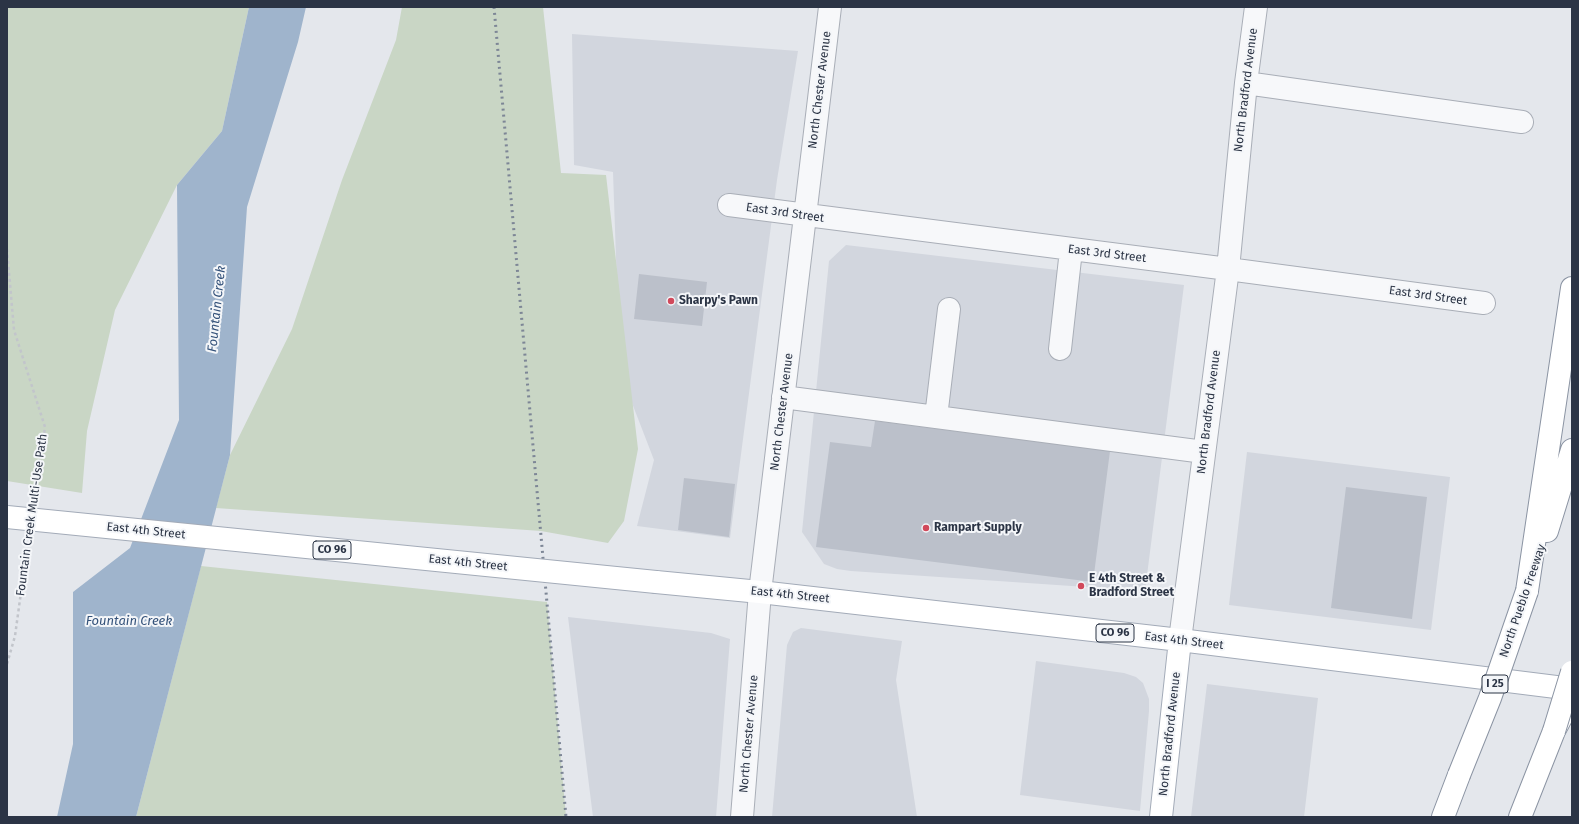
<!DOCTYPE html>
<html>
<head>
<meta charset="utf-8">
<style>
	body { margin:0 }
	#map { position:relative; width:1579px; height:824px; overflow:hidden; background:#e4e7ec; font-family:"Fira Sans",sans-serif }
	canvas { display:block }
	.frame { position:absolute; inset:0; border:8px solid #2b3445; pointer-events:none }
</style>
</head>
<body>
<div id="map">
<canvas width="1579" height="824"></canvas>
<div class="frame"></div>
</div>
<script>
const ctx = document.querySelector('canvas').getContext('2d');
ctx.lineJoin = 'round';
function fillPath(path, color) { ctx.fillStyle = color; ctx.fill(path, 'evenodd'); }
function strokePath(path, color, width, dash) { ctx.strokeStyle = color; ctx.lineWidth = width; ctx.lineCap = dash ? 'butt' : 'round'; ctx.setLineDash(dash || []); ctx.stroke(path); }
function write(font, color, halo, rows, align = 'center') {
  ctx.font = font + ' "Fira Sans",sans-serif'; ctx.lineWidth = 4; ctx.setLineDash([]); ctx.textBaseline = 'middle'; ctx.strokeStyle = halo; ctx.fillStyle = color; for (const [text, x, y, turn = 0] of rows) {
    ctx.save(); ctx.translate(x, y); ctx.rotate((+turn || 0) * Math.PI / 180); ctx.textAlign = isNaN(turn) ? turn : align; if (halo) ctx.strokeText(text, 0, 0); ctx.fillText(text, 0, 0); ctx.restore();
  }
}
fillPath(new Path2D(`
	M572 34 798 51 777 180 730 538 637 526 654 460 620 372 613 172 574 165Z
	M846 245 1184 285 1145 591 851 571 837 569 824 564 802 532 829 261Z
	M1247 452 1450 477 1431 630 1229 605Z
	M568 617 711 633 730 639 716 817H593Z
	M801 628 902 641 896 680 917 817H772L787 645 793 632Z
	M1036 661 1124 673 1136 677 1143 683 1149 699V711L1140 811 1020 795Z
	M1207 684 1318 698 1304 817H1191Z`), '#d2d6de');
fillPath(new Path2D(`
	M7 7H249L222 131 177 185 115 310 87 431 82 493 7 481Z
	M402 7H543L561 173 606 175 638 449 624 521 608 543 541 531 216 508 230 455 292 329 342 180 396 40Z
	M201 566 547 602 566 817H136Z`), '#c9d6c5');
fillPath(new Path2D(`
	M249 7H306L298 42 247 207 230 455 136 817H57L73 744V592L130 548 179 420 177 185 222 131Z`), '#9fb4cc');
fillPath(new Path2D(`
	M639 274 707 282 702 326 634 319Z
	M875 421 1110 451 1093 582 816 547 830 442 871 447Z
	M684 478 735 484 729 537 678 530Z
	M1346 487 1427 497 1412 619 1331 608Z`), '#bbc0ca');
const minor = new Path2D(`
	M1246 83 1522 122
	M729 205 1228 269 1484 303
	M1060 349 1071 250
	M783 397 1204 452
	M936 417 949 309
	M1180 640 1228 269 1246 83 1256 7
	M742 817 760 592 830 7`);
const major = new Path2D(`
	M656 582 760 592 1180 640 1572 689
	M1161 817 1180 640`);
const highway = new Path2D(`
	M1547 531 1572 450
	M1527 591 1572 288
	M1443 817 1459 775
	M1520 817 1554 731 1563 714`);
strokePath(minor, '#a9aeb7', 24);
strokePath(major, '#a3abb8', 24);
strokePath(highway, '#8b94a3', 24);
strokePath(new Path2D(`
	M7 249 14 330 45 427 35 497
	M7 664 15 636 28 541`), '#c2c5cb', 2.5, [3, 3]);
strokePath(minor, '#f7f8fa', 22);
strokePath(major, '#fff', 22);
strokePath(highway, '#fff', 22);
strokePath(new Path2D(`
	M494 7 566 817`), '#7d8696', 3, [2, 4]);
const majorBridge = new Path2D(`
	M7 517 656 582`);
const highwayBridge = new Path2D(`
	M1554 731 1572 672
	M1459 775 1490 698 1527 591`);
strokePath(majorBridge, '#a3abb8', 24, []);
strokePath(highwayBridge, '#8b94a3', 24, []);
strokePath(majorBridge, '#fff', 22);
strokePath(highwayBridge, '#fff', 22);
for (const [x, y, r, color] of [
	[671,301,4,"#d1495b"],
	[926,528,4,"#d1495b"],
	[1081,586,4,"#d1495b"]
]) { const dot = new Path2D(); dot.arc(x, y, r, 0, 2 * Math.PI); ctx.fillStyle = color; ctx.fill(dot); strokePath(dot, '#f4f6f9', 1.5); }
for (const [x, y, w] of [
	[332,550,38],
	[1115,633,38],
	[1495,684,26]
]) { const box = new Path2D(); box.roundRect(x - w / 2, y - 9, w, 18, 3); ctx.fillStyle = '#f4f6f9'; ctx.fill(box); strokePath(box, '#2b3445', 1); }
write('bold 11px', '#2b3445', null, [
	["CO 96",332,550],
	["CO 96",1115,633],
	["I 25",1495,684]
]);
write('12px', '#2b3445', '#f4f6f9', [
	["North Chester Avenue",820,90,-83],
	["North Bradford Avenue",1246,90,-83],
	["East 3rd Street",785,213,8],
	["East 3rd Street",1107,254,7],
	["East 3rd Street",1428,296,8],
	["North Chester Avenue",782,412,-83],
	["North Bradford Avenue",1209,412,-83],
	["Fountain Creek Multi-Use Path",32,515,-82],
	["East 4th Street",146,531,6],
	["East 4th Street",468,563,6],
	["East 4th Street",790,595,6],
	["North Pueblo Freeway",1523,601,-71],
	["East 4th Street",1184,641,7],
	["North Chester Avenue",749,734,-85],
	["North Bradford Avenue",1170,734,-84]
]);
write('bold 12px', '#2b3445', '#f4f6f9', [
	["Sharpy's Pawn",679,301],
	["Rampart Supply",934,528],
	["E 4th Street &",1089,579],
	["Bradford Street",1089,593]
], 'left');
write('italic 13px', '#34527a', '#f4f6f9', [
	["Fountain Creek",217,309,-84],
	["Fountain Creek",129,621]
]);
</script>
</body>
</html>
